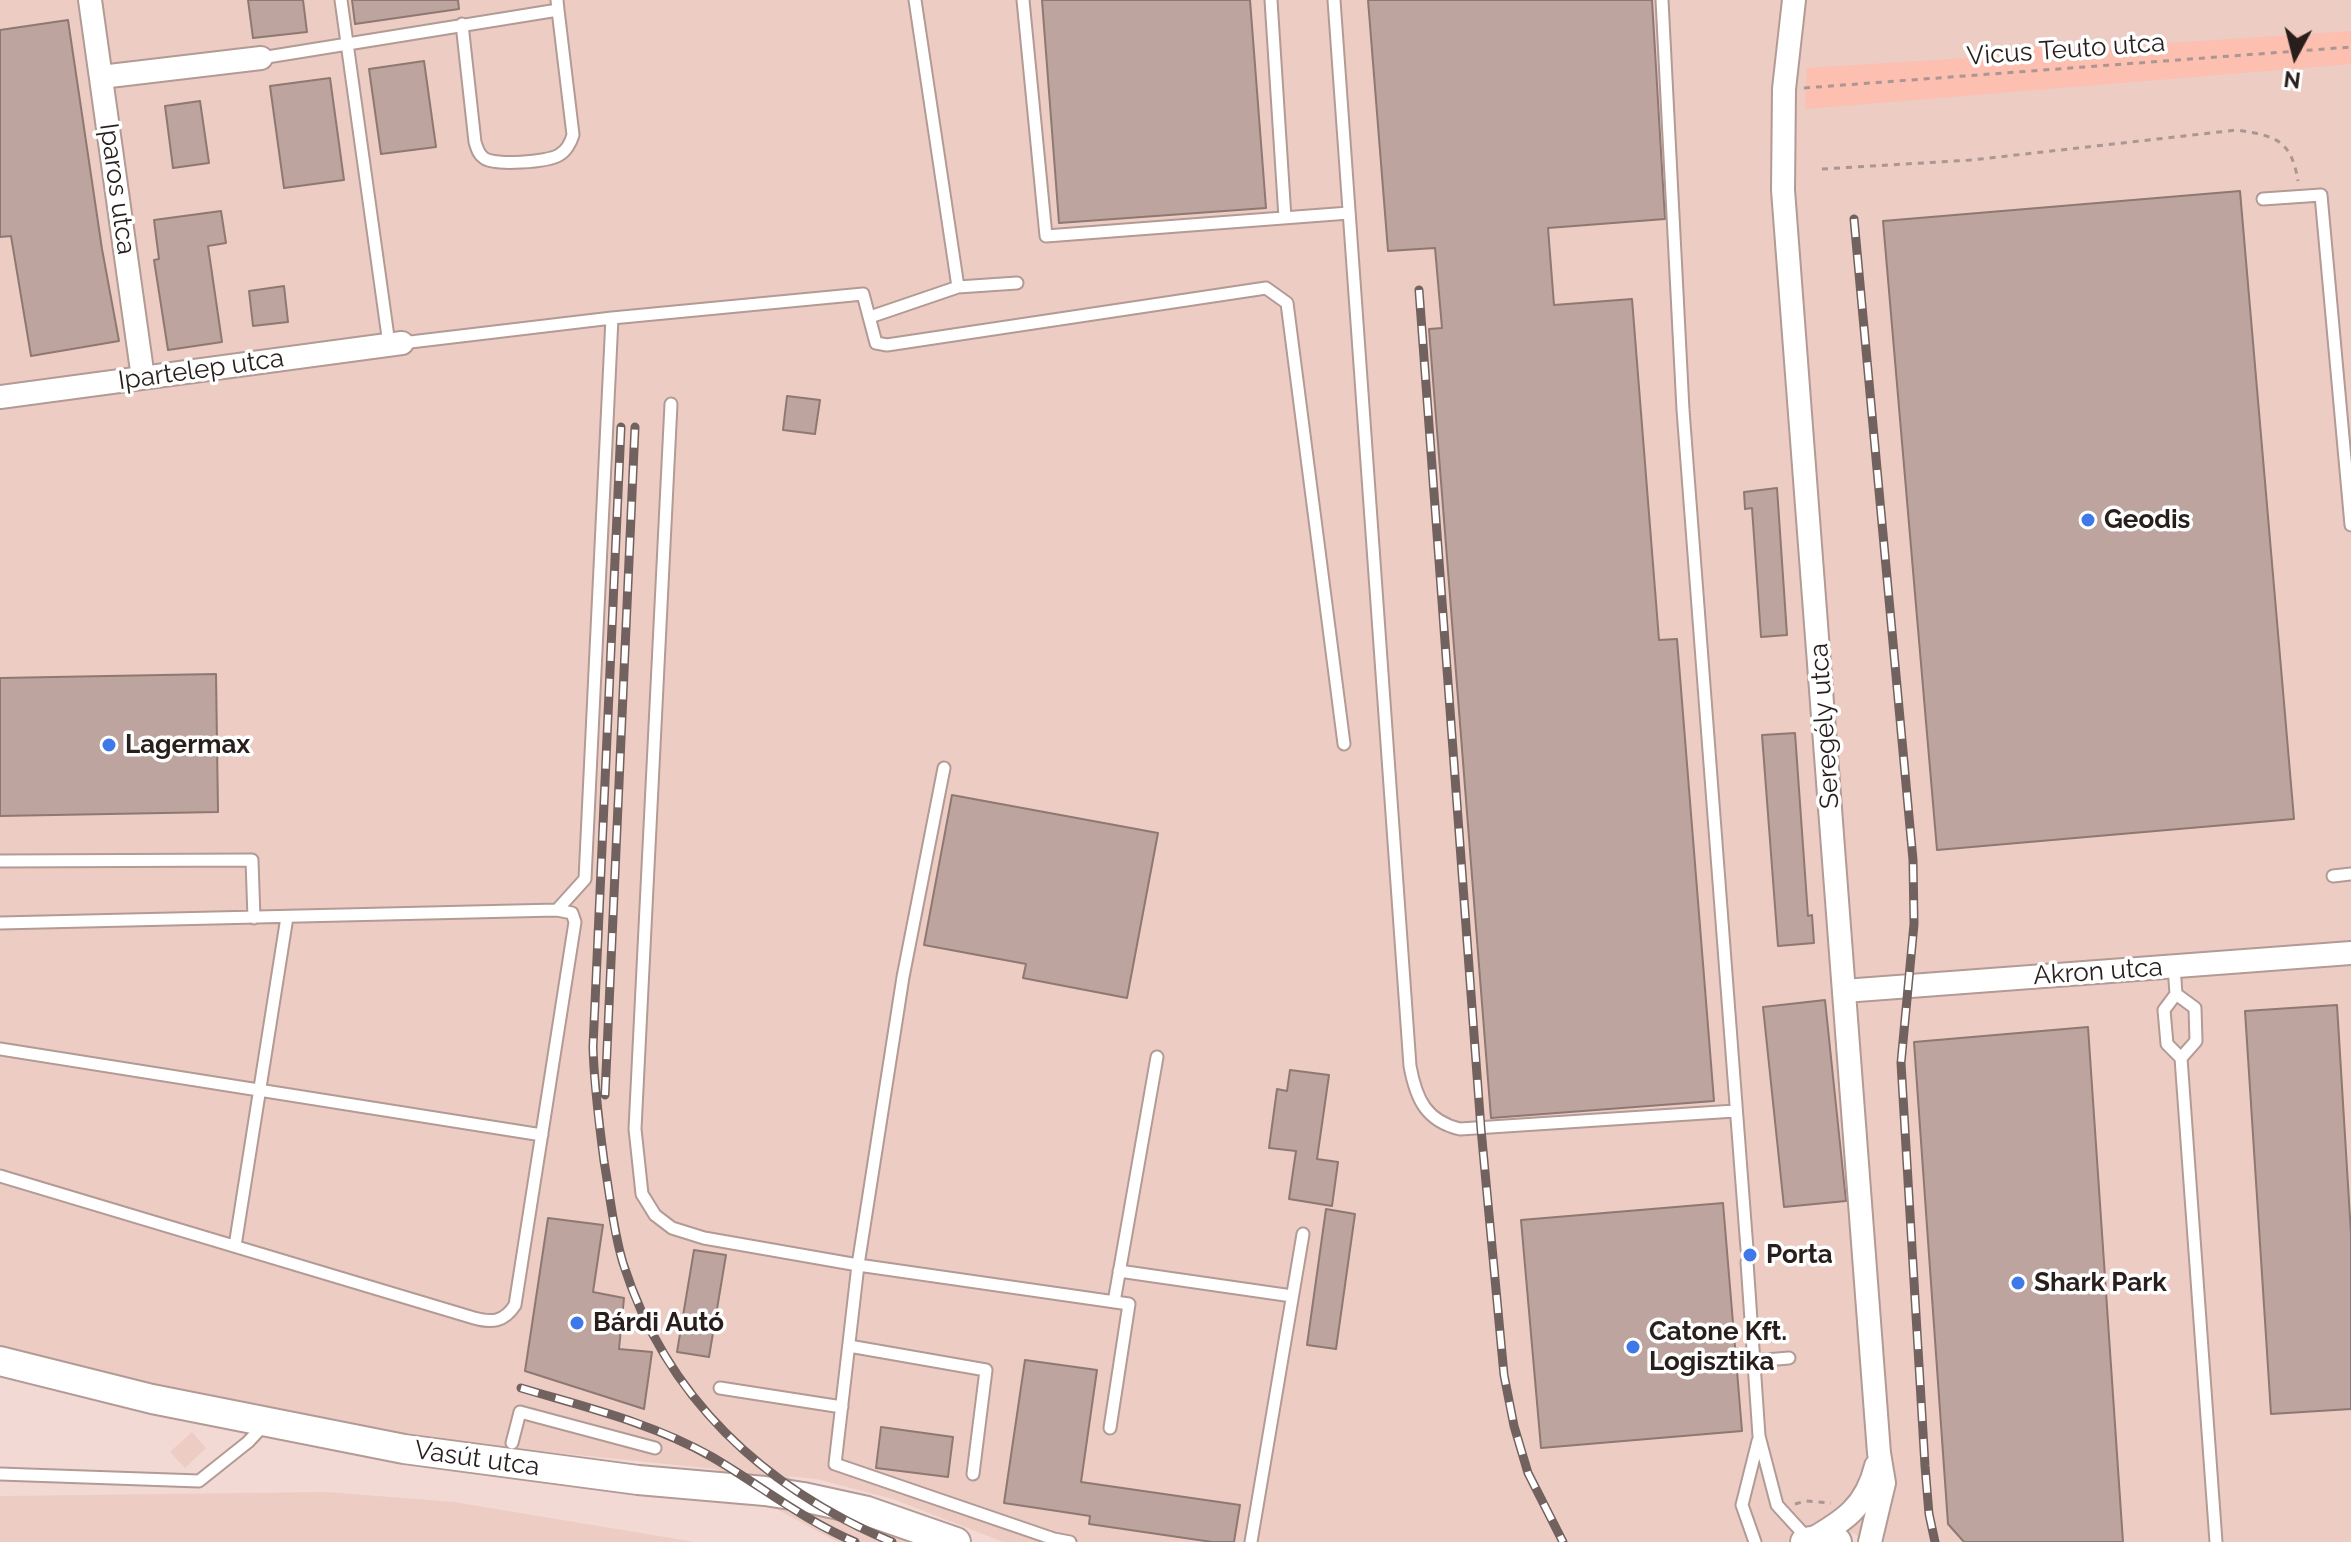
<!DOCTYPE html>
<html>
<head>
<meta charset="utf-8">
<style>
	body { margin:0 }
	#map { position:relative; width:2351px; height:1542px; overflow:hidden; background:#f3d9d3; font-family:Raleway,sans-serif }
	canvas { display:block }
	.north { position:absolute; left:2255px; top:16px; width:80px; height:80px; -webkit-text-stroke:6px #fff; paint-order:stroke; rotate:187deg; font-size:22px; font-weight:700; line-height:32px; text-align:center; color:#281f1d }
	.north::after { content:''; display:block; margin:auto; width:28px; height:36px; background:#281f1d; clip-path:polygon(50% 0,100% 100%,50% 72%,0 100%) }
</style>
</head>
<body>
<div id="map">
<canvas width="2351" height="1542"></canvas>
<div class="north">N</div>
</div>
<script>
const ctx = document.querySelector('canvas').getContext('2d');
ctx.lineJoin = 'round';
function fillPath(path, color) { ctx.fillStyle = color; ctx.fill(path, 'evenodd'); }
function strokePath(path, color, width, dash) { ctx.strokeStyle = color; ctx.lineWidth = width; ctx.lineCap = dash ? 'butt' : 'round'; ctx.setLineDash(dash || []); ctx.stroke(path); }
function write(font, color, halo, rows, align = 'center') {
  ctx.font = font + ' Raleway,sans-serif'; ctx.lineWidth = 7; ctx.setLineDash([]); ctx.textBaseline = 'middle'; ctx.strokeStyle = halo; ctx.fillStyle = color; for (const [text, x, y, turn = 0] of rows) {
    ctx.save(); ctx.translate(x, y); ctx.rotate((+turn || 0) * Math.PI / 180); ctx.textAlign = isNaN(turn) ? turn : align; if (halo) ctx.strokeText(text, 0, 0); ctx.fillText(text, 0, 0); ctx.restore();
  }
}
fillPath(new Path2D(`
	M0 0H2351V1542H1869L1843 1528 1806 1527 1787 1542H1003L893 1499 816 1479 788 1476 798 1485 911 1542H838L780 1511 716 1469 481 1445 271 1415 0 1349Z
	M192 1432 206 1448 185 1468 170 1452Z
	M326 1492 454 1502 695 1542H0V1496Z`), '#edccc3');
fillPath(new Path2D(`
	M2351 31V64L1805 109 1807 68 1984 57 2004 47 2059 43 2064 50Z`), '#fcbfb0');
const building = new Path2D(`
	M248 0H303L307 32 253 38Z
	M352 0H458L459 9 355 24Z
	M1042 0H1250L1266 208 1059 223Z
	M1368 0H1652L1665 219 1548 228 1554 305 1632 299 1659 640 1677 639 1714 1101 1491 1118 1429 329 1442 328 1435 248 1388 251Z
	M68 20 102 249 119 341 31 356 11 236 0 237V30Z
	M424 61 436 147 381 154 369 69Z
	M330 78 344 180 284 188 270 86Z
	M200 101 209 163 173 168 165 106Z
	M2240 191 2294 819 1937 850 1883 221Z
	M221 211 226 243 208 246 222 342 168 350 154 260 159 259 154 220Z
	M284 286 288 322 253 326 249 291Z
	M787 396 820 400 815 434 783 430Z
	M1777 488 1787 635 1761 637 1752 508 1745 509 1744 492Z
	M216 674 218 812 0 816V678Z
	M1795 733 1808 916 1812 915 1814 943 1778 946 1762 735Z
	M952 795 1158 833 1127 998 1023 978 1026 964 924 945Z
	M1825 1000 1846 1201 1784 1207 1763 1007Z
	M2337 1005 2351 1234V1409L2271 1414 2245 1011Z
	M2088 1027 2123 1542H1964L1948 1524 1914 1042Z
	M1290 1070 1329 1075 1317 1159 1338 1162 1332 1206 1289 1199 1296 1151 1269 1148 1277 1089 1287 1091Z
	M1723 1203 1742 1431 1541 1448 1521 1220Z
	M1326 1209 1355 1214 1336 1349 1307 1345Z
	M548 1218 603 1225 593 1292 624 1298 619 1349 652 1352 644 1409 525 1371Z
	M694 1250 726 1255 709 1357 677 1352Z
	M1025 1360 1097 1370 1081 1482 1240 1505 1234 1542H1212L1089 1524 1090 1516 1004 1503Z
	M881 1427 953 1437 948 1477 876 1468Z`);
fillPath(building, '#bda49e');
strokePath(building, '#8e7872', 2);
const service = new Path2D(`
	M341 0 389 344
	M915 0 958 287
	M1023 0 1046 236 1349 213
	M1271 0 1285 218
	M1334 0 1410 1066C1416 1099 1426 1121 1460 1129L1735 1111
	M1662 0 1683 410 1747 1249
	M462 24 475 142C477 148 478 154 484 158 494 166 548 162 559 155 566 151 571 142 573 135L558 10
	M261 58 558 10 557 0
	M2263 199 2321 195 2351 525
	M870 317 958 287 1017 283
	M402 343 612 318 863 294 876 343 887 345 1266 288 1287 303 1344 744
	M671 404 635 1129 642 1194 655 1215 672 1228 704 1238 858 1265 1129 1304 1110 1428
	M944 768 903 977 858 1265 835 1464 1054 1539 1070 1542
	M0 861 252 860 254 918
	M2333 876 2351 874
	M557 910 585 879 612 318
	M0 923 557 910 572 913 575 922 515 1305C504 1322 492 1323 474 1318L0 1176
	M2174 966 2176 994 2195 1008 2196 1041 2181 1058 2216 1542
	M2176 994 2164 1010 2167 1044 2181 1058
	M0 1049 542 1135
	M235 1246 287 917
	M1747 1262 1759 1436 1777 1505 1809 1540
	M1119 1271 1292 1296
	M1114 1302 1157 1057
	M849 1346 986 1370 973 1474
	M1754 1361 1789 1358
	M720 1388 842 1407
	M512 1443 520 1412 655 1448
	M0 1474 199 1481 248 1442 264 1425
	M1251 1542 1303 1234
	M1755 1542 1742 1505 1758 1441`);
const minor = new Path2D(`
	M90 0 143 378
	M1794 0 1784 89 1783 190 1879 1453 1884 1483 1870 1542
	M101 77 261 58
	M0 397 402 343
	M1844 991 2351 953
	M1809 1541C1844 1521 1866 1507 1876 1466`);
const tertiary = new Path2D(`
	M0 1361 152 1399 404 1449 638 1480 765 1491 803 1497 867 1511 956 1542
	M1805 1542 1823 1539 1837 1542`);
strokePath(service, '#b29a95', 15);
strokePath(minor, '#b29a95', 26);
strokePath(tertiary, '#b29a95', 32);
strokePath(new Path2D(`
	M1804 88 2351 47
	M1822 169 1972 160 2237 130C2275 136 2291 139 2298 181
	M1795 1504 1806 1501 1831 1503`), '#aa9692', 3, [6, 6]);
strokePath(service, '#fff', 11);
strokePath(minor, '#fff', 22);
strokePath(tertiary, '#fff', 28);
const rail = new Path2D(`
	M1854 219 1913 860 1914 924 1901 1063 1925 1466 1929 1514 1935 1542
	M1419 290 1481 1129 1504 1375 1514 1426 1528 1473 1563 1542
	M621 427 593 1047C594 1085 599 1123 604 1161 610 1195 613 1230 623 1263 666 1398 764 1488 892 1542
	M605 1095 635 427
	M521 1388C585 1407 653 1423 712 1457 760 1485 803 1520 855 1542`);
strokePath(rail, '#72625f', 9);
strokePath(rail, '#fff', 6, [18]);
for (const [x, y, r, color] of [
	[2088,520,8,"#3f79e9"],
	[109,745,8,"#3f79e9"],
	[1750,1255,8,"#3f79e9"],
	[2018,1283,8,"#3f79e9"],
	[577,1323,8,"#3f79e9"],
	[1633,1347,8,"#3f79e9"]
]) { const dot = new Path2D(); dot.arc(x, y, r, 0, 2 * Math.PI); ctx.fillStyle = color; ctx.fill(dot); strokePath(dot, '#fff', 3); }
write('26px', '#281f1d', '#fff', [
	["Vicus Teuto utca",2066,50,-4],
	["Iparos utca",117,189,82],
	["Ipartelep utca",201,370,-8],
	["Seregély utca",1825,726,-94],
	["Akron utca",2098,972,-4],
	["Vasút utca",477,1459,8]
]);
write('bold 26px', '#281f1d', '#fff', [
	["Geodis",2104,520],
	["Lagermax",125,745],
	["Porta",1766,1255],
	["Shark Park",2034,1283],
	["Bárdi Autó",593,1323],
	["Catone Kft.",1649,1332],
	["Logisztika",1649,1362]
], 'left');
</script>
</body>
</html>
